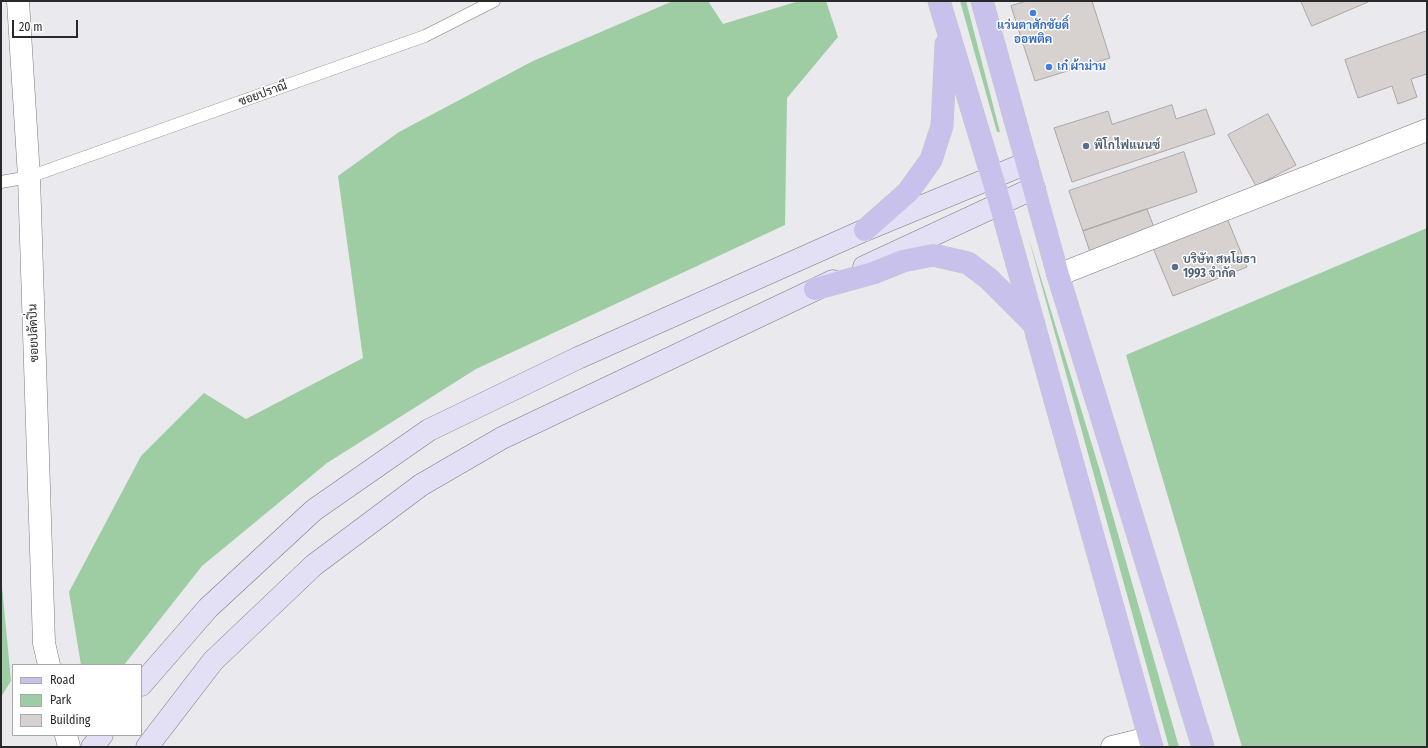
<!DOCTYPE html>
<html>
<head>
<meta charset="utf-8">
<style>
	body { margin:0 }
	#map { position:relative; width:1428px; height:748px; overflow:hidden; background:#eae9ee; font-family:"Fira Sans Condensed",sans-serif }
	canvas { display:block }
	.frame { position:absolute; inset:0; border:2px solid #29292b; pointer-events:none }
	.legend { position:absolute; left:12px; top:664px; width:130px; height:72px; box-sizing:border-box; background:#fff; border:1px solid #a9a9aa; margin:0; padding:5px 7px; list-style:none; font-size:12px; color:#29292b }
	.legend li { display:flex; align-items:center; gap:8px; height:20px }
	.legend b { width:20px; border:1px solid #a9a9aa }
	.scale { position:absolute; left:12px; top:20px; width:66px; height:18px; box-sizing:border-box; border:2px solid #29292b; border-top:0; padding-left:5px; font-size:12px; line-height:14px; white-space:nowrap; color:#29292b; -webkit-text-stroke:3px #fff; paint-order:stroke }
</style>
</head>
<body>
<div id="map">
<canvas width="1428" height="748"></canvas>
<div class="frame"></div>
<ul class="legend">
<li><b style="height:5px;background:#c8c1ec"></b>Road</li>
<li><b style="height:11px;background:#9ecca3"></b>Park</li>
<li><b style="height:11px;background:#d7d2cf"></b>Building</li>
</ul>
<div class="scale">20 m</div>
</div>
<script>
const ctx = document.querySelector('canvas').getContext('2d');
ctx.lineJoin = 'round';
function fillPath(path, color) { ctx.fillStyle = color; ctx.fill(path, 'evenodd'); }
function strokePath(path, color, width, dash) { ctx.strokeStyle = color; ctx.lineWidth = width; ctx.lineCap = dash ? 'butt' : 'round'; ctx.setLineDash(dash || []); ctx.stroke(path); }
function write(font, color, halo, rows, align = 'center') {
  ctx.font = font + ' "Fira Sans Condensed",Sarabun,sans-serif'; ctx.lineWidth = 3; ctx.setLineDash([]); ctx.textBaseline = 'middle'; ctx.strokeStyle = halo; ctx.fillStyle = color; for (const [text, x, y, turn = 0] of rows) {
    ctx.save(); ctx.translate(x, y); ctx.rotate((+turn || 0) * Math.PI / 180); ctx.textAlign = isNaN(turn) ? turn : align; if (halo) ctx.strokeText(text, 0, 0); ctx.fillText(text, 0, 0); ctx.restore();
  }
}
fillPath(new Path2D(`
	M673 1H708L723 24 799 1H826L838 37 787 98 785 225 476 369 327 463 202 566 124 665H81L69 592 141 456 204 393 246 419 363 358 338 176 399 132 533 61Z
	M960 1H966L1000 132H997Z
	M1427 228V747H1242L1126 355Z
	M1028 236 1100 471 1179 747H1169Z
	M1 576 11 681 1 697Z`), '#9ecca3');
const building = new Path2D(`
	M1027 1H1092L1110 58 1035 81 1011 6Z
	M1301 1H1368V2L1312 26Z
	M1427 31V74L1411 79 1417 97 1398 104 1392 86 1358 98 1345 60Z
	M1172 105 1176 119 1206 109 1215 134 1072 182 1054 128 1108 111 1112 124Z
	M1268 114 1296 165 1256 186 1228 135Z
	M1184 152 1197 192 1083 231 1069 191Z
	M1147 209 1155 230 1090 252 1083 231Z
	M1227 218 1247 267 1173 296 1153 248Z`);
fillPath(building, '#d7d2cf');
strokePath(building, '#aba7a4', 1);
const lane = new Path2D(`
	M1 182 29 177 425 36 494 1`);
const street = new Path2D(`
	M18 1 29 177 44 643 49 665
	M1058 275 1427 130
	M66 735 69 747
	M1112 747 1149 738`);
const secondary = new Path2D(`
	M864 267 1034 188
	M141 685 208 608 314 510 429 430 578 358 865 230 1027 163
	M92 747 102 735
	M147 747 213 661 314 565 421 485 502 438 833 281`);
const primary = new Path2D(`
	M939 1 1000 203 1152 747
	M982 1 1058 275 1203 747
	M865 230 908 192 931 160 942 126 946 44
	M815 289 873 273 903 261 933 255 968 263 989 279 1034 324`);
strokePath(lane, '#7a797e', 13);
strokePath(street, '#7a797e', 23);
strokePath(secondary, '#7a797e', 23);
strokePath(primary, '#c7c7c8', 23);
strokePath(lane, '#fff', 12);
strokePath(street, '#fff', 22);
strokePath(secondary, '#e3e0f5', 22);
strokePath(primary, '#c8c1ec', 22);
for (const [x, y, r, color] of [
	[1033,13,4,"#3f7fe0"],
	[1049,67,4,"#3f7fe0"],
	[1086,146,4,"#5c6f8a"],
	[1175,267,4,"#5c6f8a"]
]) { const dot = new Path2D(); dot.arc(x, y, r, 0, 2 * Math.PI); ctx.fillStyle = color; ctx.fill(dot); strokePath(dot, '#fff', 1.5); }
write('bold 12px', '#366cbe', '#fff', [
	["แว่นตาศักชัยดิ์",1033,26],
	["ออพติค",1033,40],
	["เก๋ ผ้าม่าน",1057,67,"left"]
]);
write('12px', '#29292b', '#fff', [
	["ซอยปราณี",263,94,-20],
	["ซอยปลัดปิ่น",34,333,-92]
]);
write('bold 12px', '#4e5e75', '#fff', [
	["พิโกไฟแนนซ์",1094,146],
	["บริษัท สหโยธา",1183,260],
	["1993 จำกัด",1183,274]
], 'left');
</script>
</body>
</html>
